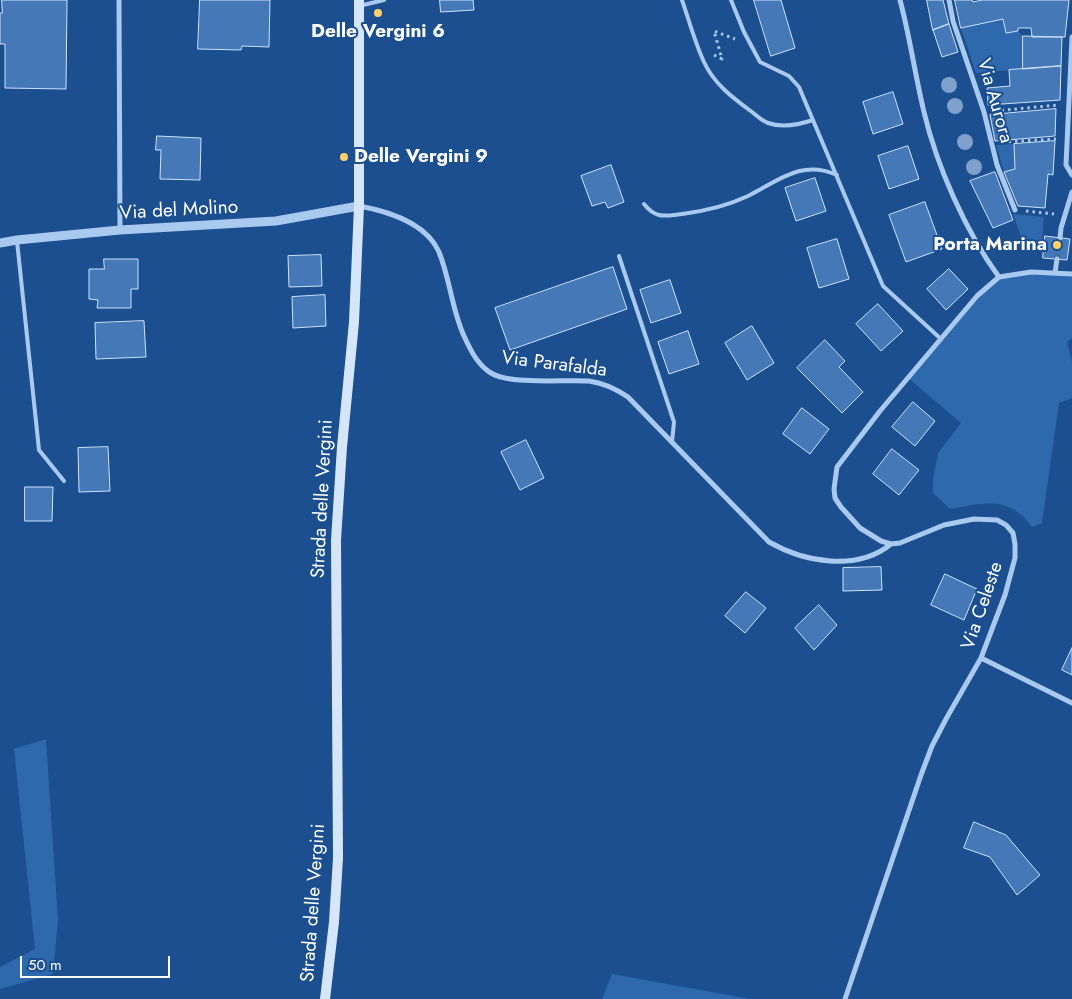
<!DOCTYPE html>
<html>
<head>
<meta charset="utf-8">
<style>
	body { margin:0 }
	#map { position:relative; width:1072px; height:999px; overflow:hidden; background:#1b4f8f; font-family:Jost,sans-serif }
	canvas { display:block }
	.scale { position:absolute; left:20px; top:956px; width:150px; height:22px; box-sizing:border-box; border:2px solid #fff; border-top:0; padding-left:6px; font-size:15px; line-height:18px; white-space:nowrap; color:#fff; -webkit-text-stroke:4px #1b4f8f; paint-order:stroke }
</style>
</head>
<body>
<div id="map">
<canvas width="1072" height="999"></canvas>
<div class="scale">50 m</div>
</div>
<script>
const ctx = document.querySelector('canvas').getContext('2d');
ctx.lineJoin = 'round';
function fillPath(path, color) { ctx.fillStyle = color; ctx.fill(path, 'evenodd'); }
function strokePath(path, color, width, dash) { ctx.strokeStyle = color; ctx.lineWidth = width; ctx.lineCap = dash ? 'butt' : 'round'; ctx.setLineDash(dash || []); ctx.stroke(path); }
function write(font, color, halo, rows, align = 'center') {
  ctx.font = font + ' Jost,sans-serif'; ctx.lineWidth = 4; ctx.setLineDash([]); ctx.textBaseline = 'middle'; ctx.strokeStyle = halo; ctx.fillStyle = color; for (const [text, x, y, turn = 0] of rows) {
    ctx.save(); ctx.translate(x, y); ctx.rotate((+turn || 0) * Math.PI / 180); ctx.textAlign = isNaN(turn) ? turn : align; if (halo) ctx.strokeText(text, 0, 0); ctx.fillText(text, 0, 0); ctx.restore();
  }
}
fillPath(new Path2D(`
	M1003 19 1006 33 1018 31 1023 36V69L976 73 961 28Z
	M1014 144 1015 169 1004 172 996 145Z
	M1013 214 1044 217 1041 251 1022 240Z
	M1014 274H1072V338L1067 342 1072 362V398L1059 403 1042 523 1032 527C1009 495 984 503 950 509L933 493V480L938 453 961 423 908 378 977 296 999 277Z
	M46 739 58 920 53 974 0 989V967L35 949 14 749Z
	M612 974 750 999H602Z`), '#2e69ad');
const building = new Path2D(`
	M2 0H67L66 89 5 88V44H0V13H2Z
	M200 0H270L269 47 242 46 241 50 198 49Z
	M440 0H473L474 10 441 12Z
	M754 0H781L795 48 771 56Z
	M927 0H943L949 24 933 30Z
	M955 0H972L973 2 982 0H1069L1065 37H1032L1031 28H1018V31L1006 33 1003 19 961 28Z
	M949 24 958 52 942 57 933 30Z
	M1023 36 1062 37 1061 66 1023 69Z
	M1061 66 1060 100 988 105 987 88 1010 86 1009 70Z
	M893 92 903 124 873 134 863 102Z
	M1056 109 1055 136 995 141 990 115Z
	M157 136 201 138 200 180 160 179 161 150H156Z
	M1055 141 1053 175 1048 174 1045 208 1018 206 1004 172 1015 169 1014 144Z
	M908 146 919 179 889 189 878 156Z
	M611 165 624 202 608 208 605 202 592 206 581 176Z
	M995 172 1013 220 993 228 970 181Z
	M815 178 826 211 796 221 785 188Z
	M925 202 942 249 906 262 889 215Z
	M1045 236 1070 239 1067 260 1043 258Z
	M837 239 849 279 819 288 807 248Z
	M321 255 322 286 289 287 288 256Z
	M104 259H138V289H131V308H97L98 300 89 299V269H104Z
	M613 267 627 309 510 350 495 308Z
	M949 269 968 289 946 310 927 289Z
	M670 280 681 313 651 323 640 290Z
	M325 295 326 326 293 328 292 297Z
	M878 304 903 331 881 351 856 324Z
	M144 321 146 357 96 359 95 323Z
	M752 326 774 363 747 380 725 343Z
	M688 331 699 364 669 374 658 342Z
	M825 340 845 361 839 367 863 392 842 413 797 368Z
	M913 402 935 421 915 446 892 427Z
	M802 408 829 429 810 454 783 434Z
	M526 440 544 478 520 490 501 452Z
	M108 447 110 491 79 492 78 448Z
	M892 449 919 470 899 495 873 474Z
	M25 487H53L52 521H25Z
	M881 567 882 590 843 591V568Z
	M945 574 977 589 964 620 931 605Z
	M746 592 766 608 745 633 725 616Z
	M819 605 837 625 814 650 795 628Z
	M1072 648V675L1062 670Z
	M974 822 1006 835 1040 875 1017 895 990 857 964 848Z`);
fillPath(building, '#4478b7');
strokePath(building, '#cfe3fa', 1);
strokePath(new Path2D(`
	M1057 259 1060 238`), '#3d69a0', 5, [5, 2.5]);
strokePath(new Path2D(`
	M714 55 722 59 714 31 735 39
	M995 111 1058 105
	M1002 142 1056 139
	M1026 211 1054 214`), '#a9c9ee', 3, [2.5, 4]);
strokePath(new Path2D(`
	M682 0C689 20 695 43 704 62 714 84 733 98 752 112 757 116 762 121 768 123 783 128 798 125 813 120
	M731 0 744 32 760 62 789 76 799 87 883 286 941 339
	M359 6 384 0
	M644 204C656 219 664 216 682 214 705 211 727 206 748 196 778 181 801 159 837 175
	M17 241 39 450 64 481
	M619 256 674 422 672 442`), '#a9c9ee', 4);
strokePath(new Path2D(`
	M119 0 120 230
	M900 0C910 37 915 75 924 112 937 167 966 232 999 277
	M949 0 953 21 984 112 997 165 1015 210
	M1072 37 1066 165 1072 175
	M359 206C387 211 426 223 439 252 450 279 452 310 464 336 470 349 476 362 488 371 506 386 565 379 589 381 604 383 616 389 628 397L769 542C804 562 857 572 891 544
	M1060 238 1061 228 1072 192
	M1055 273 1057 259
	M981 658 1072 703
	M845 999 921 775 932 746 946 719 981 658 1005 595 1015 558V544L1013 533 1006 525 997 520 974 519 944 525 900 543 891 544 881 541 860 528 841 507 835 498 834 489 837 467 880 411 977 296 999 277 1031 272 1072 274`), '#a9c9ee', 5);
strokePath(new Path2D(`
	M0 243 17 240 120 230 276 221 359 206`), '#a9c9ee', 9);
strokePath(new Path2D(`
	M325 999 334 922 338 858 336 540 342 447 354 322 359 206V0`), '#d6e6fa', 10);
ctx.fillStyle = '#7ea0ca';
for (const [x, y] of [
	[949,85],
	[955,106],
	[965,142],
	[974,167]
]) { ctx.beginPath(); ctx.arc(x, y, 8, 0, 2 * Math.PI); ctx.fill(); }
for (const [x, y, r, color] of [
	[378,13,5,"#ffd166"],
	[344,157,5,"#ffd166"],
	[1057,245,5,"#ffd166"]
]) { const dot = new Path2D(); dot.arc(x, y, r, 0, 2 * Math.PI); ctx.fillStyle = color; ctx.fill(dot); strokePath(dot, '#1b4f8f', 2); }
write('bold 19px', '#fff', '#1b4f8f', [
	["Delle Vergini 6",378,32],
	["Delle Vergini 9",354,157,"left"],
	["Porta Marina",1047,245,"right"]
]);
write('19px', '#fff', '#1b4f8f', [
	["Via Aurora",994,101,74],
	["Via del Molino",179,211,-3],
	["Via Parafalda",554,365,7],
	["Strada delle Vergini",323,499,-87],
	["Via Celeste",983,606,-71],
	["Strada delle Vergini",314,903,-86]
]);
</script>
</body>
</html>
